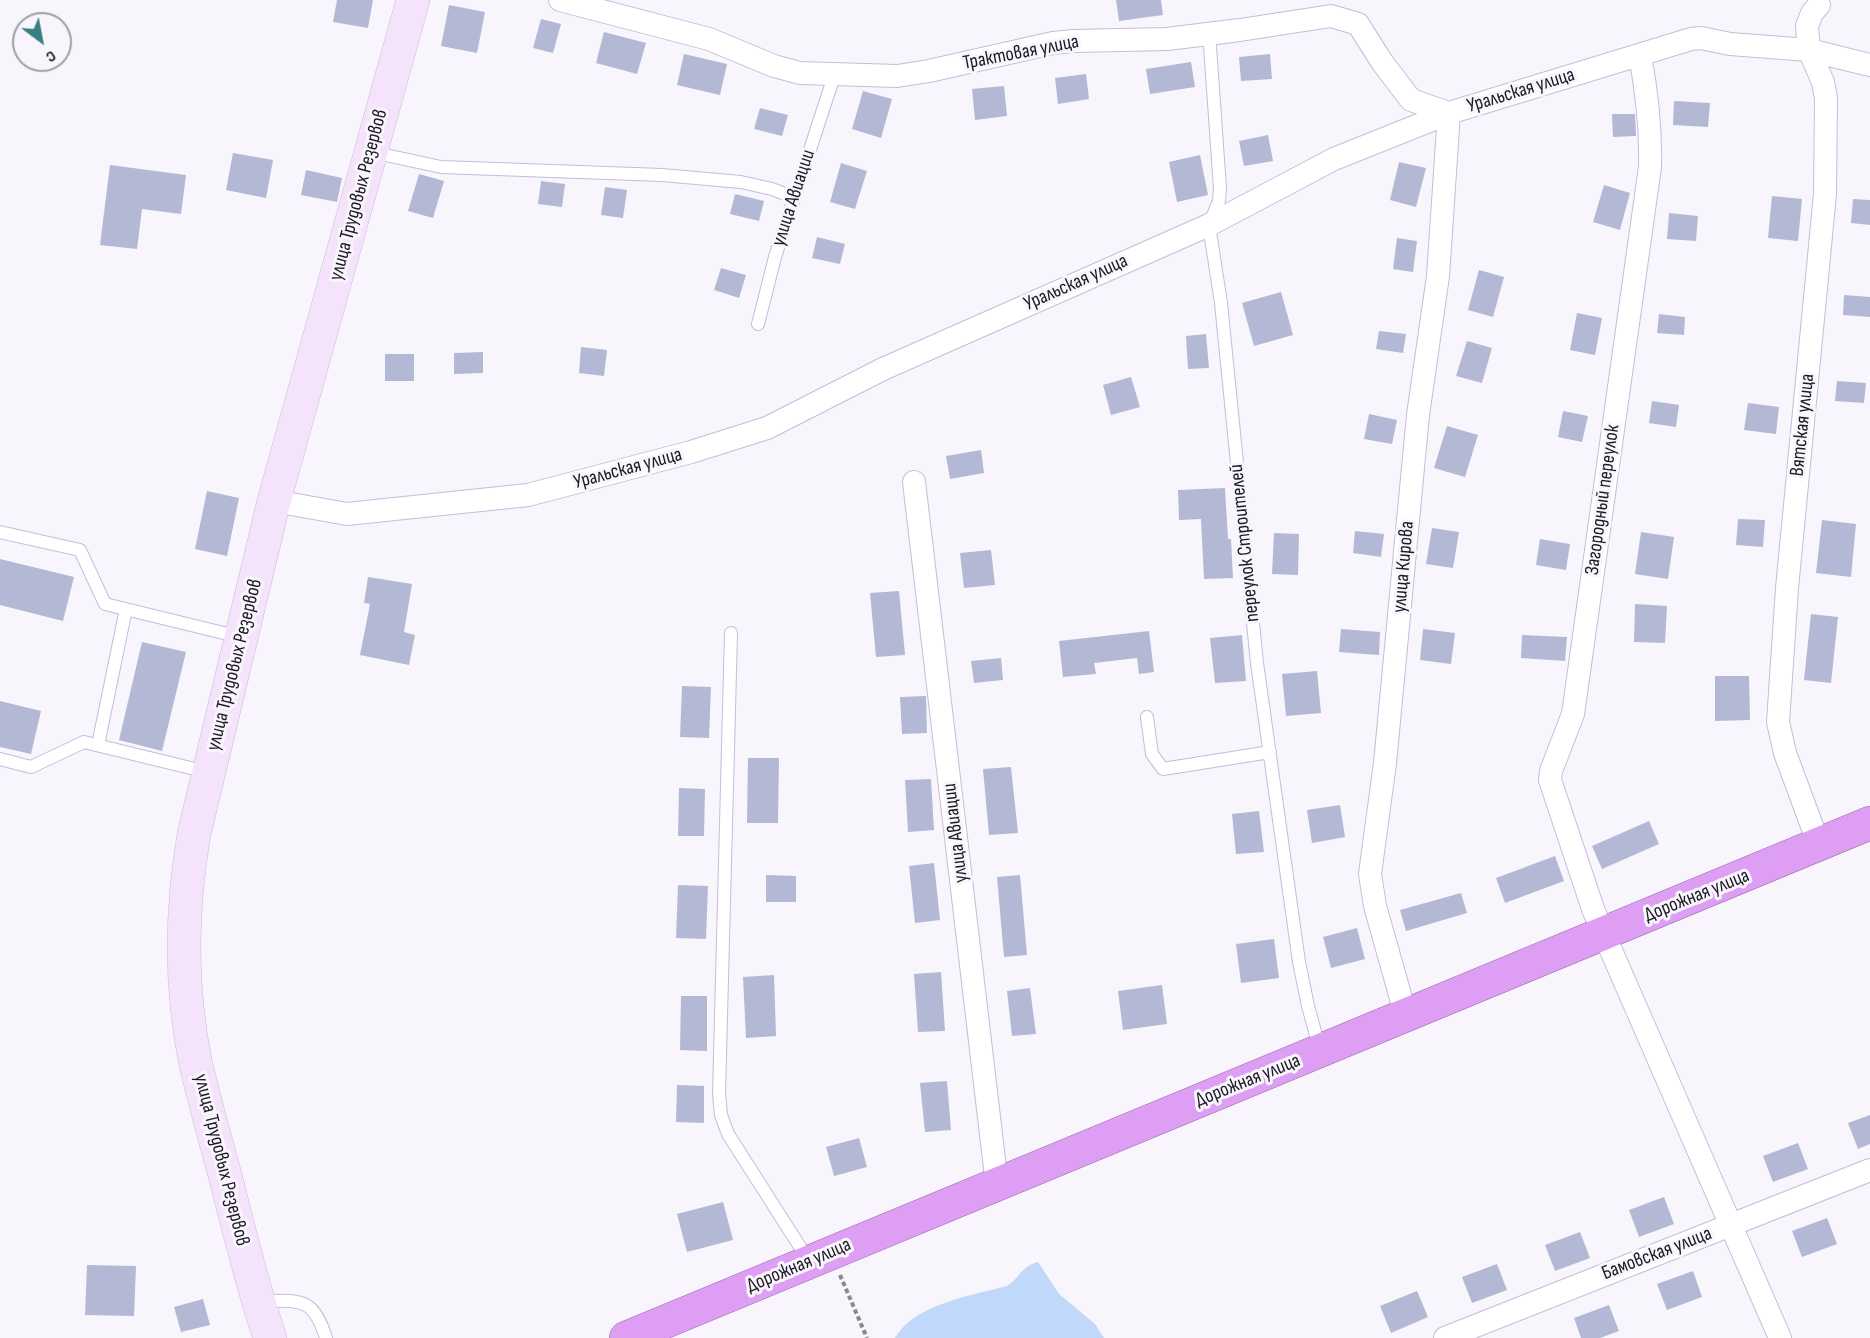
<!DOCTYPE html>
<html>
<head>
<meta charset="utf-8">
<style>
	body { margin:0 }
	#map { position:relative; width:1870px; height:1338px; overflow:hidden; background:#f8f6fc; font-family:"Sofia Sans Condensed",sans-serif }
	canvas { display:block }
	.north { position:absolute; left:12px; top:12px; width:60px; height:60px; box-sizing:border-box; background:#f8f6fc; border:2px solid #a09ea5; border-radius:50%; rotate:148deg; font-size:16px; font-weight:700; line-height:24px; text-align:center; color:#1c1923 }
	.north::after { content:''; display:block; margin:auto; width:21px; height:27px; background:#37807f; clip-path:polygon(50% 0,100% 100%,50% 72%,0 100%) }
</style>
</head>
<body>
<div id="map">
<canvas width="1870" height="1338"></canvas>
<div class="north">С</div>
</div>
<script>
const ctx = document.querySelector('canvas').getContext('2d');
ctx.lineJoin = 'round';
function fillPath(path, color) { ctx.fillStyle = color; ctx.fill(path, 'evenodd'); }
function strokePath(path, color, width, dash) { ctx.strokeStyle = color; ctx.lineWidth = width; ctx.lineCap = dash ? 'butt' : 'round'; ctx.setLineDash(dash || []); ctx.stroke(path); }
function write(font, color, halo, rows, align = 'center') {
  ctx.font = font + ' "Sofia Sans Condensed",sans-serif'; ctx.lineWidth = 6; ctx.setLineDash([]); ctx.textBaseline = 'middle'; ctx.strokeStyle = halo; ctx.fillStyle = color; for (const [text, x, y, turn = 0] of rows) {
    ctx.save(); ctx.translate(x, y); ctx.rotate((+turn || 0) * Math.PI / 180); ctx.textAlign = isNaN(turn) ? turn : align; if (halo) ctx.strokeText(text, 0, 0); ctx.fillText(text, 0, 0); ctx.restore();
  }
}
fillPath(new Path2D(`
	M1038 1262 1059 1294 1095 1324 1104 1338H895C914 1304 973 1295 1007 1286 1021 1277 1020 1267 1038 1262Z`), '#c0d8f9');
fillPath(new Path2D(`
	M337 0H373L368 28 333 22Z
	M1116 0H1161L1163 15 1119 21Z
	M449 5 485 12 477 53 441 46Z
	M541 19 561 24 553 53 533 48Z
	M604 32 646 43 637 74 596 63Z
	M684 54 727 64 720 95 677 85Z
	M1270 54 1272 79 1241 81 1239 57Z
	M1191 62 1195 87 1150 94 1146 69Z
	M1086 74 1089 99 1058 104 1055 78Z
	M1004 86 1007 116 975 120 972 89Z
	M863 91 892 99 881 138 852 129Z
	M1674 101 1710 103 1708 127 1673 125Z
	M760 108 788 115 782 136 754 129Z
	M1612 114H1635L1636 136 1613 137Z
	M1268 135 1273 161 1244 166 1239 141Z
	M233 153 273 160 266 198 226 190Z
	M1200 155 1208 195 1177 202 1169 162Z
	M1399 162 1426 168 1416 207 1390 200Z
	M841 163 867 171 855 209 830 202Z
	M110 165 186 175 181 214 142 209 137 249 100 245Z
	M306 170 342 178 337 202 301 195Z
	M419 174 444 181 433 218 408 211Z
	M541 181 565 184 562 207 538 204Z
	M1604 185 1630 193 1620 230 1593 222Z
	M605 187 627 190 623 218 601 215Z
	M735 194 764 201 759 221 730 214Z
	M1772 196 1802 199 1798 241 1768 238Z
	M1853 199 1870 200V225L1851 223Z
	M1669 213 1698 216 1696 241 1667 239Z
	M817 237 845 244 840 264 812 258Z
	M1397 238 1417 241 1413 272 1393 269Z
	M721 268 746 275 739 298 714 290Z
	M1479 270 1504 277 1493 317 1468 310Z
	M1281 292 1293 335 1254 346 1242 303Z
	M1844 295 1870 297V317L1843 315Z
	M1577 313 1602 318 1595 355 1570 350Z
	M1659 314 1685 317 1684 335 1657 333Z
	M1379 331 1406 334 1403 353 1376 349Z
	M1206 334 1209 368 1188 369 1186 336Z
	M1467 341 1492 348 1482 383 1456 376Z
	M581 347 607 350 604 376 579 373Z
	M483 352V373L454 374V353Z
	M385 354H414V381H385Z
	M1131 377 1140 407 1111 415 1103 385Z
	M1837 381 1866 383 1864 403 1835 401Z
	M1652 401 1679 405 1676 427 1649 423Z
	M1748 403 1779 407 1776 434 1744 430Z
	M1563 411 1588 416 1582 442 1558 437Z
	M1369 414 1397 420 1392 444 1364 439Z
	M1447 426 1478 435 1465 477 1434 468Z
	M981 450 984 473 950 479 946 456Z
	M1225 488 1228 539H1231L1233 578 1204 579 1201 519 1179 520 1178 490Z
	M207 491 239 498 227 556 195 549Z
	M1738 519 1765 520 1763 547 1736 545Z
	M1822 520 1856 524 1851 577 1816 573Z
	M1432 528 1459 532 1453 568 1426 564Z
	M1355 531 1384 534 1381 557 1353 553Z
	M1641 532 1674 537 1668 579 1635 574Z
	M1274 533 1299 534 1298 575 1272 574Z
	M1540 539 1570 544 1566 570 1536 565Z
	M991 550 995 585 964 588 960 553Z
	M0 559 74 577 63 621 0 605Z
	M368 577 412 584 404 632 415 635 409 665 360 655 370 604 364 603Z
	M899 591 905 655 876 657 870 593Z
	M1635 604 1667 606 1665 643 1634 642Z
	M1811 614 1838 617 1831 683 1804 680Z
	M1341 629 1380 632 1379 655 1339 652Z
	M1423 629 1455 633 1451 664 1420 660Z
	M1149 631 1154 672 1139 674 1137 658 1094 663 1096 674 1063 677 1059 641Z
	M1242 635 1246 681 1215 683 1210 638Z
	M1522 635 1567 637 1565 661 1521 658Z
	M142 642 186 652 162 751 119 740Z
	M1001 658 1003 680 974 683 971 661Z
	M1317 671 1321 713 1286 716 1282 674Z
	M1715 676H1749L1750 720 1715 721Z
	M682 686 711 687 709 738 680 737Z
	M926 696 927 733 902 734 900 697Z
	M0 701 41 711 31 754 0 747Z
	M748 758H779L778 823H747Z
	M1011 767 1018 833 989 835 983 769Z
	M931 779 934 830 908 832 905 780Z
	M679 788 705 789 704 836H678Z
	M1340 805 1345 837 1312 843 1307 810Z
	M1259 811 1264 852 1236 854 1232 814Z
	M1649 821 1659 844 1602 869 1592 846Z
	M1555 856 1564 881 1505 903 1496 878Z
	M934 863 940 920 915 923 909 866Z
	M766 875 796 876V902H766Z
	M1020 875 1027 955 1004 957 997 877Z
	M678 885 708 886 706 939 676 938Z
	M1461 893 1467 913 1406 931 1400 910Z
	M1357 928 1365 959 1331 968 1323 937Z
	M1274 939 1279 978 1241 983 1236 944Z
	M941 972 945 1031 918 1032 914 974Z
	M774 975 776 1036 746 1038 743 977Z
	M1162 985 1167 1024 1123 1030 1118 991Z
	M1030 988 1036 1034 1012 1036 1007 991Z
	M681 996H707V1051L680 1050Z
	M947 1081 951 1130 925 1132 920 1083Z
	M677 1085 704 1086V1123L676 1122Z
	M1870 1115V1144L1858 1149 1848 1123Z
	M859 1138 867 1167 834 1176 826 1147Z
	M1798 1143 1808 1169 1773 1182 1763 1156Z
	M1664 1197 1674 1224 1639 1237 1629 1210Z
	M723 1202 733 1240 687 1252 677 1214Z
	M1827 1218 1837 1244 1802 1257 1792 1231Z
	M1580 1232 1590 1258 1555 1271 1545 1245Z
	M1497 1264 1507 1290 1472 1303 1462 1277Z
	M87 1265 136 1266 134 1316 85 1315Z
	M1693 1271 1702 1297 1667 1310 1657 1284Z
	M1417 1291 1428 1317 1391 1333 1380 1306Z
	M203 1299 210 1325 181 1332 174 1307Z
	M1609 1305 1619 1331 1600 1338H1581L1574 1318Z`), '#b3b9d4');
const lane = new Path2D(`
	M1209 32 1220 188 1219 201 1209 225 1221 303 1257 663 1299 962 1308 1006 1320 1050
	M372 152 441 167 662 175 741 182 772 189 795 198
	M758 324 775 257 835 73
	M0 532 80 550 105 604 240 637
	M731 633 719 1093 721 1115 728 1134 809 1261
	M1147 717 1152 754 1163 769 1270 752
	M98 745 126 609
	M0 759 31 767 84 742 207 772
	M261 1301C300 1301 313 1296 326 1338`);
const street = new Path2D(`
	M560 0 709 39 774 66 800 73 897 76 929 71 1053 43 1074 41 1167 39 1240 30 1331 16 1358 24 1382 62 1411 100 1449 113 1438 276 1418 415 1385 763 1370 874 1375 906 1406 1016
	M1819 5 1812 13 1807 26 1809 50 1823 82 1826 98 1825 194 1787 588 1778 722 1785 753 1819 845
	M1640 55C1647 93 1651 129 1650 167L1573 714 1551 771 1550 780 1593 909 1780 1338
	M914 482 997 1185
	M274 501 347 514 528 495 691 452 767 428 883 369 1209 225 1334 159 1449 113 1691 39 1701 38 1730 44 1809 50 1870 65
	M1445 1338 1870 1170`);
const secondary = new Path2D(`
	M270 1338C252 1285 239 1230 225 1175 215 1139 205 1102 196 1065 180 989 181 910 194 834L274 501 413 0`);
const highway = new Path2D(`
	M626 1338 1870 823`);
strokePath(lane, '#c4bdd8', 14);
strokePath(street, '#c4bdd8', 24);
strokePath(secondary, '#c4bdd8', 34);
strokePath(highway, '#9a6faa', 34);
strokePath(new Path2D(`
	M840 1275 867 1338`), '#8a878f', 4, [4.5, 3]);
strokePath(lane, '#fff', 12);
strokePath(street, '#fff', 22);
strokePath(secondary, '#f5e2fb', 33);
strokePath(highway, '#de9ef3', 33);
write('20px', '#1c1923', '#f8f6fc', [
	["Трактовая улица",1021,53,-11],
	["Уральская улица",1521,91,-17],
	["улица Трудовых Резервов",359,195,-75],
	["улица Авиации",794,198,-72],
	["Уральская улица",1076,283,-24],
	["Вятская улица",1803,425,-84],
	["Уральская улица",628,469,-15],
	["Загородный переулок",1603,500,-82],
	["переулок Строителей",1245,543,-96],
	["улица Кирова",1404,567,-85],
	["улица Трудовых Резервов",235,665,-76],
	["улица Авиации",956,833,-97],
	["Дорожная улица",1697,896,-22],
	["Дорожная улица",1248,1081,-22],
	["улица Трудовых Резервов",221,1160,76],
	["Бамовская улица",1657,1254,-21],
	["Дорожная улица",799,1266,-23]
]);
</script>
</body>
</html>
